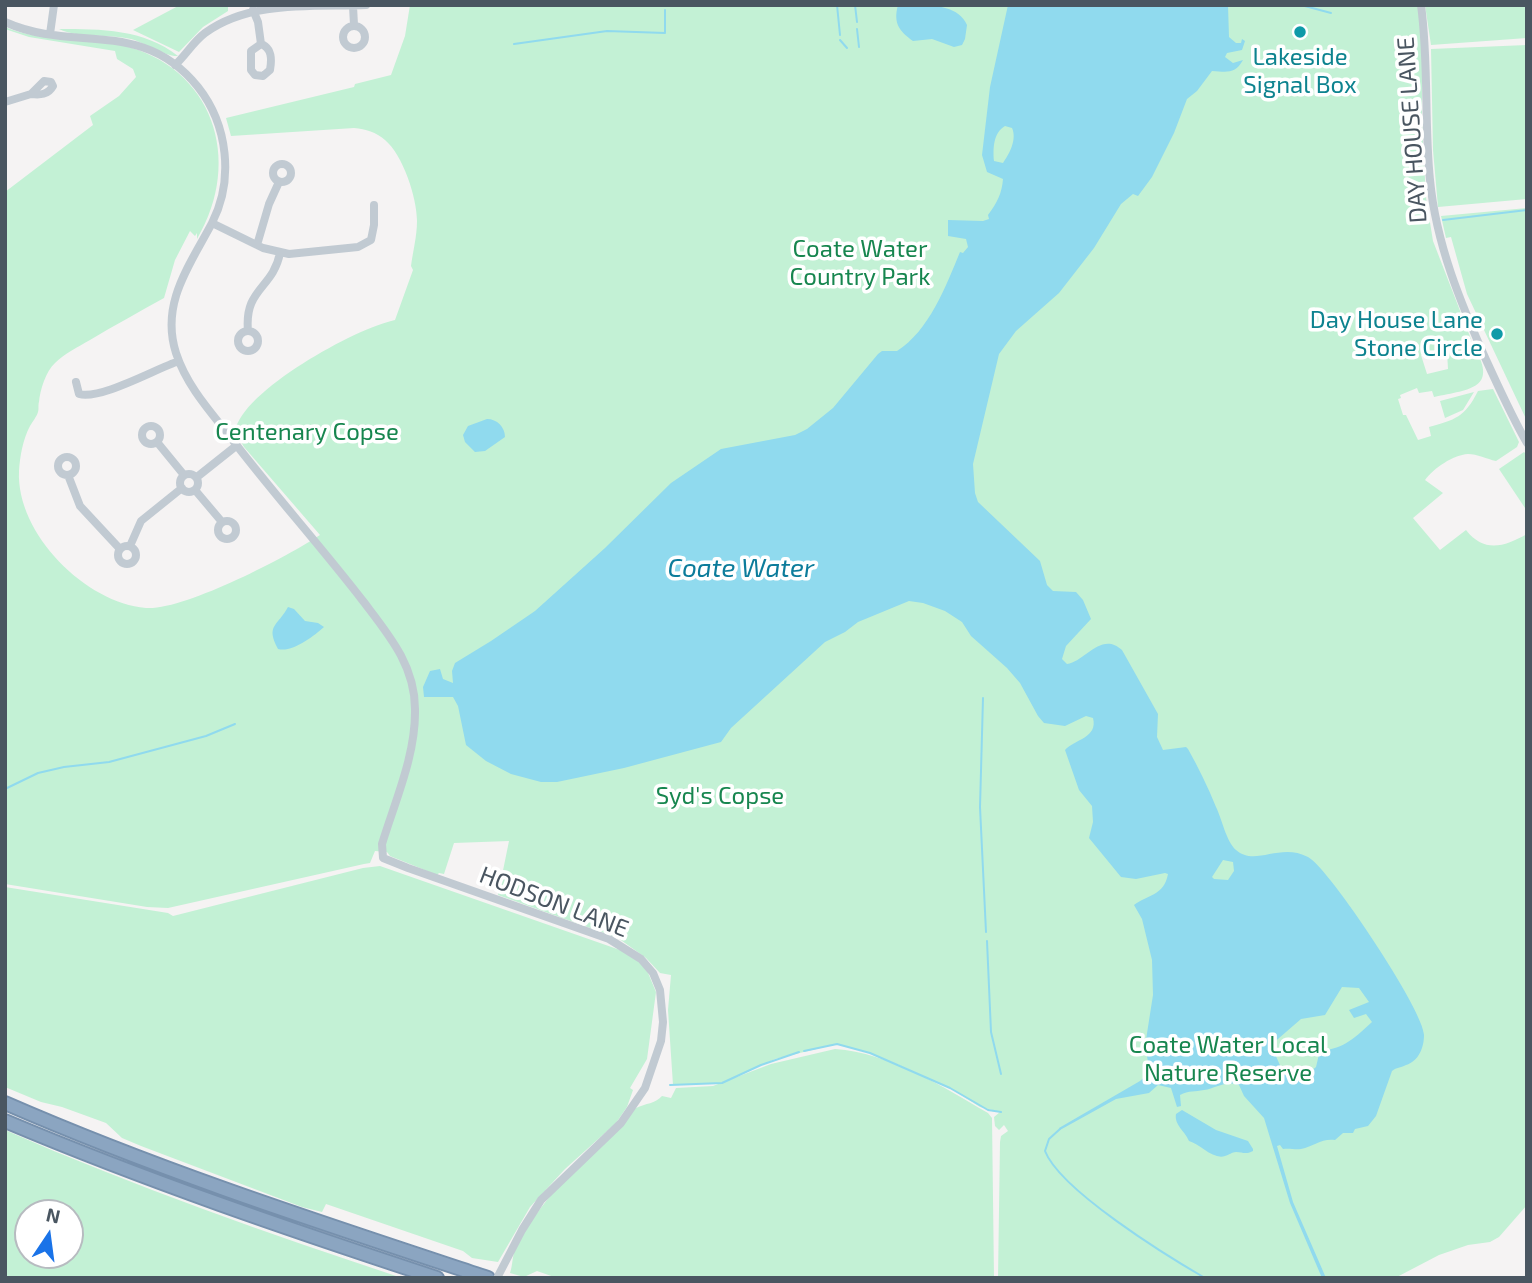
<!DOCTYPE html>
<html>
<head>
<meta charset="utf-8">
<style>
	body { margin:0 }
	#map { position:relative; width:1532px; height:1283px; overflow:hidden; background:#f5f3f3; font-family:"Exo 2",sans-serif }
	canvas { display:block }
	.frame { position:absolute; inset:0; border:7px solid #4a5661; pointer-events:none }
	.north { position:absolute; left:14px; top:1199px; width:70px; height:70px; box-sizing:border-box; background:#fff; border:2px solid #b7bbc0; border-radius:50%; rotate:13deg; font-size:19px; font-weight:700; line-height:28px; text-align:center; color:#4a5661 }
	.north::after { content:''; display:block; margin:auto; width:24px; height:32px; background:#1a73e8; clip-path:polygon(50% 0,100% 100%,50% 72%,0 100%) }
</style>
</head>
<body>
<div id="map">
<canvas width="1532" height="1283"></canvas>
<div class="frame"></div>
<div class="north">N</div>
</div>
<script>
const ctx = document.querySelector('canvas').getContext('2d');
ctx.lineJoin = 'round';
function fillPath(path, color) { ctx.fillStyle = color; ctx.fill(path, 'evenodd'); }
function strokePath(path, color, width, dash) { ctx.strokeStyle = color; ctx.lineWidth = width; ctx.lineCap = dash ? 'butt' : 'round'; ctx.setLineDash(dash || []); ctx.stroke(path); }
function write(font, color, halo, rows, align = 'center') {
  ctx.font = font + ' "Exo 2",sans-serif'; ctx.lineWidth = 7; ctx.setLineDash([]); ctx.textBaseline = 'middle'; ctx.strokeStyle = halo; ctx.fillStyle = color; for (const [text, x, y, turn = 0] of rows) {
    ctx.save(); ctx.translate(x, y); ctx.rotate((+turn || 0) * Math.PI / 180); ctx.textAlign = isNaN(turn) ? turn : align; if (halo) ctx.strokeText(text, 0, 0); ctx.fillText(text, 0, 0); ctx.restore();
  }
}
fillPath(new Path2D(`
	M180 5H228V11L203 27 179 52 133 30Z
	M410 5H1418L1422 27V123L1426 198 1433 241 1471 339 1421 355 1427 374 1448 369 1447 352 1472 343C1500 389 1471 389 1434 397L1432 391 1419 393 1417 388 1400 395 1401 398 1398 399 1403 415H1406L1418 440 1431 436 1429 427C1455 420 1465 417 1478 391L1493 389 1519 442 1517 447 1496 461C1487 459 1477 454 1468 454 1453 455 1434 468 1425 480L1443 493 1413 518 1440 550 1466 530C1484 553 1504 547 1527 534V1205L1499 1237 1490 1242 1468 1245 1439 1255 1395 1278H998L1000 1142 1001 1136 1008 1131 1004 1125 999 1130 995 1126 994 1117 1000 1112 980 1107 950 1088 899 1065 870 1053 837 1044 775 1059 722 1083 673 1085 668 1010 671 975 660 973 646 958 618 938 498 895 509 841 454 843 444 874 439 873 437 875 390 856 387 852 375 851 370 863 364 864 168 908 147 907 5 884V192L93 125 90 116 119 96 136 77 133 69 117 59 115 51 29 37 5 29V27C43 43 82 36 121 45 213 66 244 160 197 239V233L195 236 190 231 175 260 164 298C139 312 115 325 90 340 78 347 65 353 55 363 46 371 40 390 39 402 38 404 39 410 38 412 37 416 33 421 30 426 23 439 20 456 19 471 16 534 86 603 146 608 183 611 287 557 320 535L244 447 235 432C241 391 356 328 395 320L413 270 411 266C413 251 417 236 417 221 417 198 403 155 385 140 376 132 366 129 354 128L231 136 226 118 354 87 355 84 391 75 405 36Z
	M1425 5H1527V38L1431 45Z
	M59 29C101 29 144 29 178 56 166 57 145 43 131 39 110 34 76 38 59 29Z
	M1527 45V199L1438 207 1433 150 1431 49Z
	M1527 208V421L1467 294 1451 237 1446 238 1441 216Z
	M1474 392 1463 410 1445 418 1440 401Z
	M1524 452 1527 455V511L1499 469Z
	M380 866 620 950 635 958 646 968 656 992 647 1059 630 1088 633 1090 627 1107 616 1123 565 1169 530 1207 498 1262 472 1258 463 1251 326 1204 322 1212 302 1207 141 1146 122 1138 106 1123 62 1107 41 1102 5 1087V887L168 913 173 916 363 868Z
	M835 1049C890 1053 942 1086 988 1113L992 1118 994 1278H557L537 1271 524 1277 510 1273C513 1264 512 1256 516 1247 544 1192 594 1151 636 1108 646 1103 655 1104 662 1096L671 1098 676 1088 713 1086 771 1064Z
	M5 1130C135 1187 267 1233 402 1278H5ZM28 1213H70V1255H28Z`), '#c3f1d5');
fillPath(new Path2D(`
	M898 5C918 5 957 1 967 25L965 39 962 45 954 47 932 39 913 41C899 31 893 23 898 5Z
	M1008 5H1228L1229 37 1236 43H1241L1242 39 1245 41 1242 50 1227 53 1225 57 1233 63 1243 60C1235 74 1228 72 1212 71L1197 91 1187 99 1174 133 1152 177 1138 196 1133 194 1121 204 1094 248 1059 293 1016 331 999 354 973 464 975 493 978 502 1040 561 1047 585 1053 591 1076 592 1083 600 1091 619 1066 646 1062 659 1067 664C1086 661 1101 631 1122 650L1158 714 1157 737 1163 750 1186 747 1188 749C1198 767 1208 787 1216 807 1222 819 1226 841 1236 850 1255 867 1280 842 1308 857 1329 868 1424 1011 1424 1035 1424 1047 1419 1061 1406 1065 1400 1068 1397 1067 1392 1071L1376 1116 1368 1126 1355 1129 1353 1133H1343L1335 1140C1322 1138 1314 1146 1301 1149 1295 1150 1290 1148 1283 1149L1280 1145 1277 1146 1293 1202 1326 1278H1322L1290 1203 1264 1118 1244 1096 1239 1085C1226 1080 1216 1088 1204 1090 1195 1092 1189 1090 1180 1095L1181 1106 1177 1107 1171 1088 1158 1085 1149 1093 1116 1099 1060 1130 1059 1128 1140 1081 1150 1072 1145 1046 1153 995 1152 960 1142 919 1134 905C1147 895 1164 896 1168 874L1165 873 1136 879 1121 877 1089 838 1093 822 1092 806 1079 790 1065 750C1075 739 1098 738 1093 718L1086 716 1065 726 1044 723 1038 716 1020 683 1007 668 971 636 962 622 945 611 923 603 909 601 858 622 845 632 825 642 731 728 721 742 624 768 557 782H541L511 774 486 761 466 745 458 706 453 697H424L423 687 430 671 440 669 443 679 453 683 452 671 455 663 491 641 535 611 605 548 671 483 721 449 795 435 807 429 833 408 878 354 882 351H897C929 331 946 286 960 252L963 253 968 247 966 239 948 236V220L983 221 989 219 988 215C997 203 1002 193 1003 179L987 172 982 155 990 87ZM1005 126 1012 128C1017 139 1010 153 1003 163L994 161C993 149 993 133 1005 126ZM1223 860 1233 862 1234 871 1228 880 1214 879 1212 877ZM1342 987 1359 988 1369 1002 1349 1010 1354 1018 1366 1014 1372 1022C1357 1036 1342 1051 1320 1050L1316 1067 1301 1079 1283 1072 1271 1045 1301 1019 1325 1015Z
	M487 419C497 419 505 427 505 437L485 451 475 452 465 442 463 435 468 426Z
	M288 607 294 609 305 621 318 623 324 627C314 636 292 653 278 649 265 625 278 626 288 607Z
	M1182 1110 1216 1130 1248 1141 1253 1149V1151C1245 1155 1243 1152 1236 1152 1232 1152 1229 1155 1225 1156 1213 1160 1200 1144 1189 1141 1185 1131 1174 1125 1176 1114Z`), '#90daee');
strokePath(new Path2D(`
	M837 5 840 35
	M855 5 857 22
	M1301 5 1331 13
	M857 29 859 47
	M840 40 847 48
	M514 44 607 31 665 33V10
	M1443 220 1527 210
	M983 698 980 807 986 932
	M5 789 38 773 64 767 109 762 206 736 235 724
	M987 941 991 1032 1001 1074
	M804 1051 837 1044 870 1053 950 1088 988 1110 1001 1112
	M670 1085 722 1083 761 1065 799 1052
	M1060 1129 1049 1139 1045 1151C1060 1190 1167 1256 1205 1278`), '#90daee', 2);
const highway = new Path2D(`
	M5 1103C163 1172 325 1224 488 1278
	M5 1121C147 1181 291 1230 437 1278`);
strokePath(highway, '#7690ad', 16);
strokePath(new Path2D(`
	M1421 5C1429 64 1424 122 1430 180 1436 244 1461 304 1487 362 1500 390 1512 417 1527 443
	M353 6 354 25
	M253 10 258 22 261 44
	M5 22C73 53 142 17 198 87 228 125 234 180 212 223 190 265 160 303 176 353 186 384 208 409 228 434 271 491 319 544 363 601 388 634 415 665 415 709 416 755 395 801 382 844L383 858 408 868 609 939 641 959 653 973 660 990 663 1022 661 1041 645 1088 621 1123 541 1200 522 1230 497 1278
	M343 37a11 11 0 1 1 22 0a11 11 0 1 1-22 0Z
	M50 34 54 5
	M261 44C272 48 272 59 270 70L263 76 255 75 251 70V51Z
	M175 65C186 55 193 42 205 33 250 0 313 7 366 5
	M5 102 31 94 44 81 51 82 53 86C48 95 40 95 31 94
	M273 173a9 9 0 1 1 18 0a9 9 0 1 1-18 0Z
	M212 223 263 248 289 254 358 247 371 240 374 225V205
	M257 245 269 204 279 182
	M248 331C244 288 273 289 280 253
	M238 341a10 10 0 1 1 20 0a10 10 0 1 1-20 0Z
	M76 382 79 394C101 400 155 369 179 361
	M142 435a9 9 0 1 1 18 0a9 9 0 1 1-18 0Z
	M157 442 184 475
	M58 466a9 9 0 1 1 18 0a9 9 0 1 1-18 0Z
	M180 483a9 9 0 1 1 18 0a9 9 0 1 1-18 0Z
	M68 475 80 506 120 549
	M197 477 236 446
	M195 490 222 522
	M218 530a9 9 0 1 1 18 0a9 9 0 1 1-18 0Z
	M118 555a9 9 0 1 1 18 0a9 9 0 1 1-18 0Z
	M130 546 141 521 182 488`), '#c1cad2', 8);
strokePath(highway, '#8ba5c1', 12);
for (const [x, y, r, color] of [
	[1300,32,7,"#0f9aa8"],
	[1497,334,7,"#0f9aa8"]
]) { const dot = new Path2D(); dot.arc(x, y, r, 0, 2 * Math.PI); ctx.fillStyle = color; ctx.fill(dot); strokePath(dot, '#fff', 2.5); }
write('24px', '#0d838f', '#fff', [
	["Lakeside",1300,57],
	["Signal Box",1300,85],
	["Day House Lane",1483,320,"right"],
	["Stone Circle",1483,348,"right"]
]);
write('24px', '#4a5661', '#fff', [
	["DAY HOUSE LANE",1412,130,-94],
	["HODSON LANE",554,902,21]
]);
write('24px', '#17864f', '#fff', [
	["Coate Water",860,249],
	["Country Park",860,277],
	["Centenary Copse",307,432],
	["Syd's Copse",720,796],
	["Coate Water Local",1228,1045],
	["Nature Reserve",1228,1073]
]);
write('italic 26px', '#0c7c9b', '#fff', [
	["Coate Water",741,568]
]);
</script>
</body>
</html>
